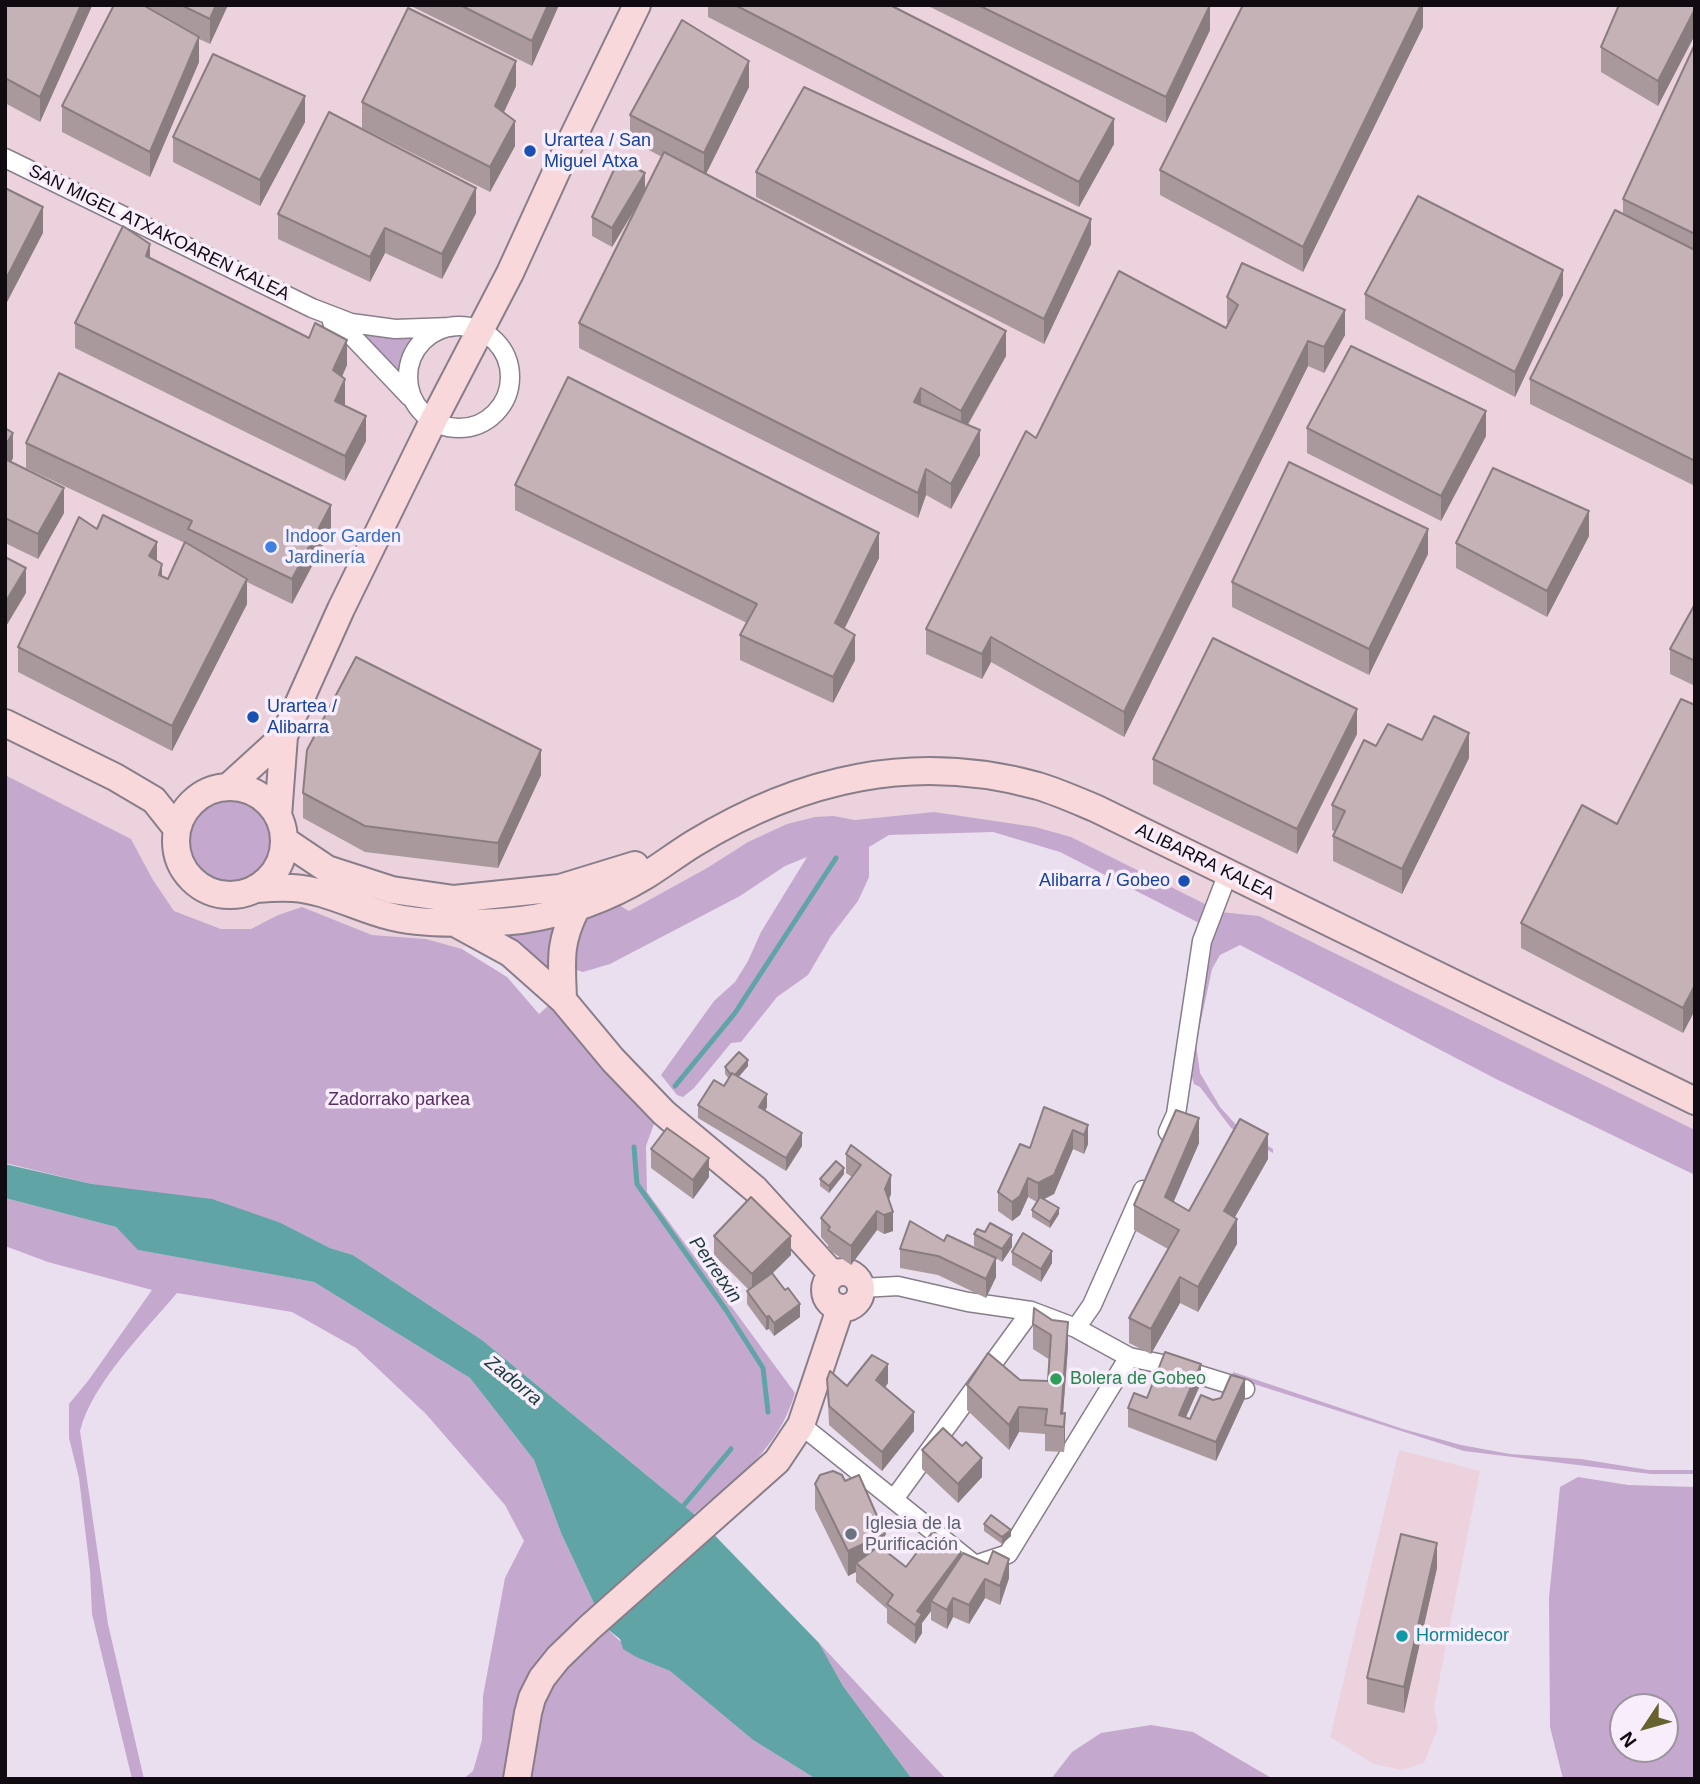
<!DOCTYPE html>
<html>
<head>
<meta charset="utf-8">
<style>
	body { margin:0 }
	#map { position:relative; width:1700px; height:1784px; overflow:hidden; background:#eadfee; font-family:Arial,sans-serif }
	canvas { display:block }
	.frame { position:absolute; inset:0; border:7px solid #0f0b10; pointer-events:none }
	.north { position:absolute; left:1609px; top:1693px; width:70px; height:70px; box-sizing:border-box; background:#f8edfb; border:2px solid #9b939d; border-radius:50%; rotate:234deg; font-size:19px; font-weight:700; line-height:28px; text-align:center; color:#0f0b10 }
	.north::after { content:''; display:block; margin:auto; width:24px; height:32px; background:#68622f; clip-path:polygon(50% 0,100% 100%,50% 72%,0 100%) }
</style>
</head>
<body>
<div id="map">
<canvas width="1700" height="1784"></canvas>
<div class="frame"></div>
<div class="north">N</div>
</div>
<script>
const ctx = document.querySelector('canvas').getContext('2d');
ctx.lineJoin = 'round';
function fillPath(path, color) { ctx.fillStyle = color; ctx.fill(path, 'evenodd'); }
function strokePath(path, color, width, dash) { ctx.strokeStyle = color; ctx.lineWidth = width; ctx.lineCap = dash ? 'butt' : 'round'; ctx.setLineDash(dash || []); ctx.stroke(path); }
function write(font, color, halo, rows, align = 'center') {
  ctx.font = font + ' Arial,sans-serif'; ctx.lineWidth = 7; ctx.setLineDash([]); ctx.textBaseline = 'middle'; ctx.strokeStyle = halo; ctx.fillStyle = color; for (const [text, x, y, turn = 0] of rows) {
    ctx.save(); ctx.translate(x, y); ctx.rotate((+turn || 0) * Math.PI / 180); ctx.textAlign = isNaN(turn) ? turn : align; if (halo) ctx.strokeText(text, 0, 0); ctx.fillText(text, 0, 0); ctx.restore();
  }
}
fillPath(new Path2D(`
	M5 5H1695V1130L1259 916 1221 912 1071 837 934 812 855 820 834 816 748 842 707 868 628 911 483 929 462 949 426 939 372 935 302 907 278 915 251 929H222L174 911 153 880 131 839 5 775Z
	M1399 1450 1480 1471 1434 1707 1438 1728 1424 1763 1402 1770 1374 1764 1330 1737Z`), '#ebd2dd');
fillPath(new Path2D(`
	M343 323 419 332C406 346 400 358 397 378Z
	M5 775 131 839 153 880 174 911 221 929H251L278 915 302 907 372 935 426 939 462 949 507 977 539 1014 549 1005 631 1100 654 1124 646 1146 647 1192 795 1393C778 1450 738 1477 694 1514L482 1340 353 1255 330 1248 281 1223 92 1184 5 1163Z
	M185 841a45 45 0 1 1 90 0a45 45 0 1 1-90 0Z
	M934 812 1035 827 1071 837 1205 904 1201 924 1060 852 993 832 889 835 869 847V877L858 901 831 936 808 975 777 997 741 1042 731 1043 694 1088 683 1097 677 1095 661 1075 714 1001 735 982 748 961 761 932 807 857 785 866 740 896 610 964 583 972 573 969C579 926 575 924 614 902L629 911 707 868 748 842 787 824 815 817 834 816 855 820Z
	M1221 912 1259 916 1695 1130V1175L1496 1079 1240 945 1220 955 1212 969 1196 1044 1200 1073 1220 1107 1239 1128 1273 1149V1153L1231 1128 1200 1087 1194 1084 1189 1068 1200 985Z
	M561 920 555 982 483 929Z
	M5 1198 116 1227 139 1250 314 1282 470 1378 534 1460 561 1533 597 1610 568 1635 509 1779H463L473 1771 482 1740 483 1696 505 1578 524 1541 505 1505 426 1414 356 1348 292 1312 177 1293C145 1331 92 1383 80 1431L108 1624 144 1779H132L92 1614 90 1571 79 1478 69 1438V1404L88 1381 152 1290 48 1262 5 1246Z
	M1233 1372 1403 1429 1461 1445 1510 1454 1581 1459 1649 1470H1695V1474H1651L1464 1451 1232 1377Z
	M1578 1477 1628 1485 1695 1487V1779H1563L1550 1727 1549 1598 1560 1487ZM1623 1707H1665V1749H1623Z
	M605 1627 638 1658 670 1671 753 1740 816 1779H523L534 1722 558 1671Z
	M819 1643 946 1779H912L843 1686Z
	M1151 1725 1193 1732 1273 1779H1051L1072 1752 1101 1733Z`), '#c5a8cd');
fillPath(new Path2D(`
	M5 1164 92 1184 212 1199 281 1223 330 1248 353 1255 482 1340 694 1514 819 1643 843 1686 912 1779H816L753 1740 670 1671 638 1658 623 1649 620 1639 605 1627 561 1533 534 1460 470 1378 314 1282 138 1250 116 1227 5 1198Z`), '#61a4a6');
strokePath(new Path2D(`
	M675 1086 735 1013 836 858
	M634 1147 637 1184 726 1310 763 1368 768 1412
	M679 1511 731 1449`), '#61a4a6', 5);
const street = new Path2D(`
	M5 158 312 308 351 323 395 329 451 327
	M332 322 351 335 410 397
	M408 377a51 51 0 1 1 102 0a51 51 0 1 1-102 0Z
	M1168 1132 1176 1114 1202 941 1228 873
	M861 1288 898 1286 968 1302 1031 1311 1076 1328 1129 1357 1167 1365 1245 1389
	M1076 1328 1092 1305 1143 1190
	M801 1425 975 1565 1008 1554 1129 1357
	M894 1499 1031 1311`);
const secondary = new Path2D(`
	M5 723 115 777 154 800 177 829
	M228 787 284 736
	M176 841a54 54 0 1 1 108 0a54 54 0 1 1-108 0Z
	M278 816 284 736 341 609 433 421 510 273 558 168 637 5
	M284 840 327 869 392 890 454 899 560 888 635 865
	M256 889C268 888 281 887 293 888 326 890 357 908 389 916 421 925 488 924 521 920 565 914 607 899 645 876 661 866 677 854 693 844 801 778 914 752 1038 786 1058 792 1078 801 1097 809L1695 1101
	M457 924 510 953 563 1000 613 1060 664 1113 755 1189 833 1275
	M563 1000C562 962 558 945 576 909
	M825 1290a18 18 0 1 1 36 0a18 18 0 1 1-36 0Z
	M517 1779 528 1713 532 1698 542 1678 558 1658 589 1628 777 1461 801 1425 840 1309`);
strokePath(street, '#887e8a', 21);
strokePath(secondary, '#887e8a', 30);
strokePath(street, '#fff', 18);
strokePath(secondary, '#f9d8dc', 26);
fillPath(new Path2D(`
	M5 5H92L40 122 5 103Z
	M114 5H228L210 44 199 39V62L150 177 62 132V106Z
	M409 5H559L532 66Z
	M708 5H890L1114 144 1079 207 708 17Z
	M926 5H1210V30L1166 123Z
	M1423 5V27L1303 272 1160 195V170Z
	M1695 5 1658 106 1601 72V47Z
	M1695 44V486L1530 404V379L1623 214V199Z
	M516 86 504 112 515 146 490 192 362 128V102Z
	M749 87 706 174 1006 356 968 425 980 455 951 509 926 495 918 518 579 348V323L643 196 612 247 592 236V217L645 191 662 157 630 140V115Z
	M305 122 260 206 173 162V137Z
	M756 172 1091 244 1044 344 756 197Z
	M476 213 442 279 385 253 370 282 278 239V214Z
	M150 258 347 365 342 377 344 405 366 441 345 481 75 348V323Z
	M1365 294 1563 295 1515 397 1365 319Z
	M1227 297 1345 335 1324 373 1308 366 1124 737 991 662 982 679 926 654V629L1036 438 1226 328 1229 323 1227 322Z
	M5 428 13 458 11 462 64 513 38 559 5 543Z
	M1307 428 1486 436 1441 521 1307 453Z
	M26 443 331 530 292 604 247 582V604L172 751 18 672V647L97 529 157 561 162 576 168 579 185 543 26 468Z
	M515 485 879 558 844 629 855 660 833 703 740 660V635L747 623 515 510Z
	M1589 536 1547 617 1456 568V543Z
	M1428 554 1369 675 1232 607V582Z
	M1695 604V686L1670 674V649Z
	M1695 705V1010L1683 1033 1521 948V923L1617 824Z
	M1357 734 1297 854 1153 784V759Z
	M1422 740 1469 758 1402 894 1333 861V836L1335 832 1332 830V805L1376 746Z
	M541 775 498 868 365 852 303 818V793Z
	M748 1066 739 1077 767 1107 765 1111 802 1146 786 1171 698 1118V1105L724 1086 729 1079 725 1074V1067Z
	M1088 1125V1144L1084 1154 1073 1149 1054 1194 1044 1199 1059 1214 1050 1228 1032 1217V1210L1037 1202 1028 1197 1020 1215 1012 1221 998 1211V1192L1030 1148Z
	M1199 1143 1173 1202 1189 1211 1268 1159 1235 1217 1237 1244 1198 1312 1180 1303 1151 1354 1129 1343V1318L1168 1249 1134 1230V1205Z
	M851 1145 891 1194 889 1200 893 1231 884 1234 877 1230 851 1265 828 1249V1245L821 1237V1218L852 1177 846 1173V1154Z
	M651 1149 709 1177 693 1199 651 1168Z
	M844 1174 829 1193 820 1186V1179Z
	M974 1234 1012 1247 1002 1262 996 1258V1277L986 1298 938 1275 900 1268V1249L944 1241 991 1256 974 1246Z
	M714 1236 791 1255 773 1273 800 1317 774 1336 769 1329 766 1330 747 1304V1291L749 1290 714 1255Z
	M1012 1252 1052 1263 1041 1282 1012 1265Z
	M1033 1324 1068 1347 1063 1413 1065 1438 1064 1452 1045 1451V1434L1019 1432 1009 1450 967 1410V1385L1020 1380 1048 1381 1050 1360 1033 1349Z
	M827 1379 847 1386 888 1383 885 1388 914 1431 882 1471 829 1425Z
	M1201 1383 1186 1417 1190 1419 1213 1400 1245 1398 1216 1461 1128 1427V1408L1147 1398Z
	M922 1450 982 1477 958 1503 922 1469Z
	M845 1481 885 1550 906 1567 961 1556 1009 1578 1000 1605 985 1598 969 1624 953 1617 947 1629 931 1620V1611L922 1623V1633L915 1644 887 1623V1609L856 1582V1572L848 1576 815 1509V1484Z
	M984 1524 1011 1536 1002 1544 984 1531Z
	M1437 1568 1404 1713 1367 1704V1678Z`), '#a9999d');
fillPath(new Path2D(`
	M81 5H92V6L40 122V97Z
	M216 5H228L210 44V19Z
	M548 5H559L532 66V41Z
	M1210 5V30L1166 123V97Z
	M1421 5H1423V27L1303 272V247Z
	M1695 9V35L1658 106V81Z
	M199 37V62L150 177V152Z
	M516 61V86L495 131V106Z
	M749 61V87L704 178V153Z
	M305 96V122L260 206V180Z
	M1114 119V144L1079 207V182Z
	M515 121V146L490 192V167Z
	M645 173V192L612 247V228Z
	M476 188V213L442 279V254Z
	M43 207V233L5 306V281Z
	M1091 219V244L1044 344V319Z
	M385 228V253L370 282V257Z
	M150 244V270L146 256Z
	M1563 270V295L1515 397V372Z
	M1345 310V335L1324 373V347Z
	M1006 331V356L961 436V411Z
	M347 340V365L333 396V370Z
	M1308 341V366L1124 737V712Z
	M345 379V404L335 426V401Z
	M921 388V413L914 402Z
	M1486 411V436L1441 521V496Z
	M366 416V441L345 481V456Z
	M980 430V455L951 509V484Z
	M13 433V458L5 472V446Z
	M926 469V495L918 518V493Z
	M64 488V513L38 559V534Z
	M331 505V530L292 604V579Z
	M1589 511V536L1547 617V591Z
	M1428 529V554L1369 675V649Z
	M879 533V558L835 648V623Z
	M157 542V567L149 556Z
	M162 564V589L159 575Z
	M26 568V593L5 628V603Z
	M247 579V604L172 751V726Z
	M855 635V660L833 703V677Z
	M991 637V662L982 679V654Z
	M1357 709V734L1297 854V829Z
	M1469 733V758L1402 894V869Z
	M541 750V775L498 868V843Z
	M1695 985V1010L1683 1033V1008Z
	M748 1060V1066L733 1083V1077Z
	M767 1094V1107L759 1120V1107Z
	M1199 1118V1143L1165 1222V1197Z
	M1088 1125V1144L1084 1154V1135Z
	M1073 1130V1149L1054 1194 1038 1202V1183Z
	M802 1133V1146L786 1171V1158Z
	M1268 1134V1159L1224 1236V1211Z
	M709 1158V1177L693 1199V1180Z
	M844 1168V1174L829 1193V1186Z
	M891 1175V1194L885 1208V1189Z
	M1028 1178V1197L1020 1215 1012 1221V1202Z
	M1059 1208V1214L1050 1228V1222Z
	M877 1211V1230L851 1265V1246Z
	M893 1212V1231L884 1234V1215Z
	M1237 1219V1244L1198 1312V1287Z
	M1012 1235V1247L1002 1262V1249Z
	M791 1236V1255L752 1293V1274Z
	M1052 1251V1263L1041 1282V1269Z
	M996 1258V1277L986 1298V1279Z
	M1180 1277V1303L1151 1354V1329Z
	M800 1304V1317L774 1336V1323Z
	M769 1316V1329L766 1330V1317Z
	M1068 1322V1347L1062 1427 1061 1414Z
	M888 1364V1383L876 1399V1380Z
	M1201 1364V1383L1181 1428 1179 1415Z
	M1245 1379V1398L1216 1461V1442Z
	M1019 1407V1432L1009 1450V1425Z
	M914 1412V1431L882 1471V1452Z
	M1065 1413V1438L1064 1452V1427Z
	M982 1458V1477L958 1503V1484Z
	M1011 1530V1536L1002 1544V1537Z
	M885 1534V1559L856 1563V1572L848 1576V1551Z
	M1437 1543V1568L1404 1713V1687Z
	M961 1552V1571L931 1601V1611L922 1623V1633L915 1644V1625L917 1611Z
	M1009 1559V1578L1000 1605V1586Z
	M985 1579V1598L969 1624V1605Z
	M953 1598V1617L947 1629V1610Z`), '#897d80');
const building = new Path2D(`
	M5 5H81L40 97 5 78Z
	M114 5H143L199 37 150 152 62 106Z
	M181 5H216L210 19Z
	M460 5H548L532 41Z
	M735 5H890L1114 119 1079 182Z
	M978 5H1210L1166 97Z
	M1243 5H1421L1303 247 1160 170Z
	M1619 5H1695V9L1658 81 1601 47Z
	M408 8 516 61 495 106 515 121 490 167 362 102Z
	M682 20 749 61 704 153 630 115Z
	M1695 44V234L1623 199Z
	M213 54 305 96 260 180 173 137Z
	M804 87 1091 219 1044 319 756 172Z
	M329 112 476 188 442 254 385 228 370 257 278 214Z
	M664 152 1006 331 961 411 921 388 914 402 980 430 951 484 926 469 918 493 579 323Z
	M619 159 645 173 612 228 592 217Z
	M5 188 43 207 5 281Z
	M1418 196 1563 270 1515 372 1365 294Z
	M1615 210 1695 250V461L1530 379Z
	M123 226 150 244 146 256 309 338 315 323 347 340 333 370 345 379 335 401 366 416 345 456 75 323Z
	M1242 263 1345 310 1324 347 1308 341 1124 712 991 637 982 654 926 629 1026 431 1036 438 1119 271 1226 328 1238 305 1227 297Z
	M1351 346 1486 411 1441 496 1307 428Z
	M59 373 331 505 292 579 188 529 192 521 26 443Z
	M568 377 879 533 835 623 855 635 833 677 740 635 757 604 515 485Z
	M5 428 13 433 5 446Z
	M5 459 64 488 38 534 5 518Z
	M1289 462 1428 529 1369 649 1232 582Z
	M1493 468 1589 511 1547 591 1456 543Z
	M103 515 157 542 149 556 162 564 159 575 168 579 185 542 247 579 172 726 18 647 79 517 97 529Z
	M5 557 26 568 5 603Z
	M1695 604V661L1670 649Z
	M1213 638 1357 709 1297 829 1153 759Z
	M356 657 541 750 498 843 365 826 303 793 307 750Z
	M1681 699 1695 705V985L1683 1008 1521 923 1582 805 1617 824Z
	M1434 716 1469 733 1402 869 1333 836 1345 811 1332 805 1364 740 1376 746 1388 724 1422 740Z
	M739 1052 748 1060 735 1075 732 1073 731 1075 725 1067Z
	M732 1073 767 1094 759 1107 802 1133 786 1158 698 1105 714 1080 724 1086Z
	M1044 1107 1088 1125 1084 1135 1073 1130 1054 1175 1038 1183 1028 1178 1020 1196 1012 1202 998 1192 1020 1144 1030 1148Z
	M1176 1110 1199 1118 1165 1197 1189 1211 1240 1119 1268 1134 1224 1211 1237 1219 1198 1287 1180 1277 1151 1329 1129 1318 1179 1230 1134 1205Z
	M667 1128 709 1158 693 1180 651 1149Z
	M851 1145 891 1175 885 1189 893 1212 884 1215 877 1211 851 1246 828 1230 830 1227 821 1218 861 1165 846 1154Z
	M836 1161 844 1168 829 1186 820 1179Z
	M751 1197 791 1236 752 1274 714 1236Z
	M1040 1197 1059 1208 1050 1222 1032 1210Z
	M910 1221 944 1241 947 1235 996 1258 986 1279 938 1256 900 1249Z
	M990 1223 1012 1235 1002 1249 974 1234 977 1229 985 1232Z
	M1023 1233 1052 1251 1041 1269 1012 1252Z
	M772 1273 785 1290 788 1288 800 1304 774 1323 769 1316 766 1317 747 1291Z
	M1034 1308 1052 1320 1068 1322 1061 1414 1065 1413 1064 1427 1045 1425 1047 1409 1019 1407 1009 1425 967 1385 988 1353 1020 1380 1048 1381 1051 1335 1033 1324Z
	M1165 1352 1201 1364 1179 1415 1190 1419 1201 1395 1213 1400 1221 1398 1231 1375 1245 1379 1216 1442 1128 1408 1134 1393 1147 1398Z
	M872 1355 888 1364 876 1380 914 1412 882 1452 829 1406 827 1379 830 1371 847 1386Z
	M943 1428 962 1446 966 1442 982 1458 958 1484 922 1450Z
	M833 1471 842 1475 845 1481 859 1475 885 1534 848 1551 815 1484 820 1475Z
	M991 1515 1011 1530 1002 1537 984 1524Z
	M933 1531 961 1552 917 1611 922 1614 915 1625 887 1604 893 1595 856 1563 879 1546 906 1567Z
	M1401 1534 1437 1543 1404 1687 1367 1678Z
	M993 1551 1009 1559 1000 1586 985 1579 969 1605 953 1598 947 1610 931 1601 963 1553 988 1564Z`);
fillPath(building, '#c4b2b7');
strokePath(building, '#897d80', 2);
for (const [x, y, r, color] of [
	[530,151,7,"#1a4fb4"],
	[271,547,7,"#3f7fe0"],
	[253,717,7,"#1a4fb4"],
	[1184,881,7,"#1a4fb4"],
	[1056,1379,7,"#2e9e5b"],
	[851,1534,7,"#6b7280"],
	[1402,1636,7,"#0f9aa8"]
]) { const dot = new Path2D(); dot.arc(x, y, r, 0, 2 * Math.PI); ctx.fillStyle = color; ctx.fill(dot); strokePath(dot, '#f8edfb', 2.5); }
write('18px', '#164399', '#f8edfb', [
	["Urartea / San",544,141],
	["Miguel Atxa",544,162],
	["Urartea /",267,707],
	["Alibarra",267,728],
	["Alibarra / Gobeo",1170,881,"right"]
], 'left');
write('18px', '#0f0b10', '#f8edfb', [
	["SAN MIGEL ATXAKOAREN KALEA",159,233,26],
	["ALIBARRA KALEA",1205,862,26]
]);
write('18px', '#366cbe', '#f8edfb', [
	["Indoor Garden",285,537],
	["Jardinería",285,558]
], 'left');
write('18px', '#582f64', '#f8edfb', [
	["Zadorrako parkea",399,1100]
]);
write('18px', '#27864d', '#f8edfb', [
	["Bolera de Gobeo",1070,1379]
], 'left');
write('18px', '#5b616d', '#f8edfb', [
	["Iglesia de la",865,1524],
	["Purificación",865,1545]
], 'left');
write('18px', '#0d838f', '#f8edfb', [
	["Hormidecor",1416,1636]
], 'left');
write('italic 19px', '#183a3b', '#f8edfb', [
	["Perretxin",715,1270,55],
	["Zadorra",513,1381,39]
]);
</script>
</body>
</html>
